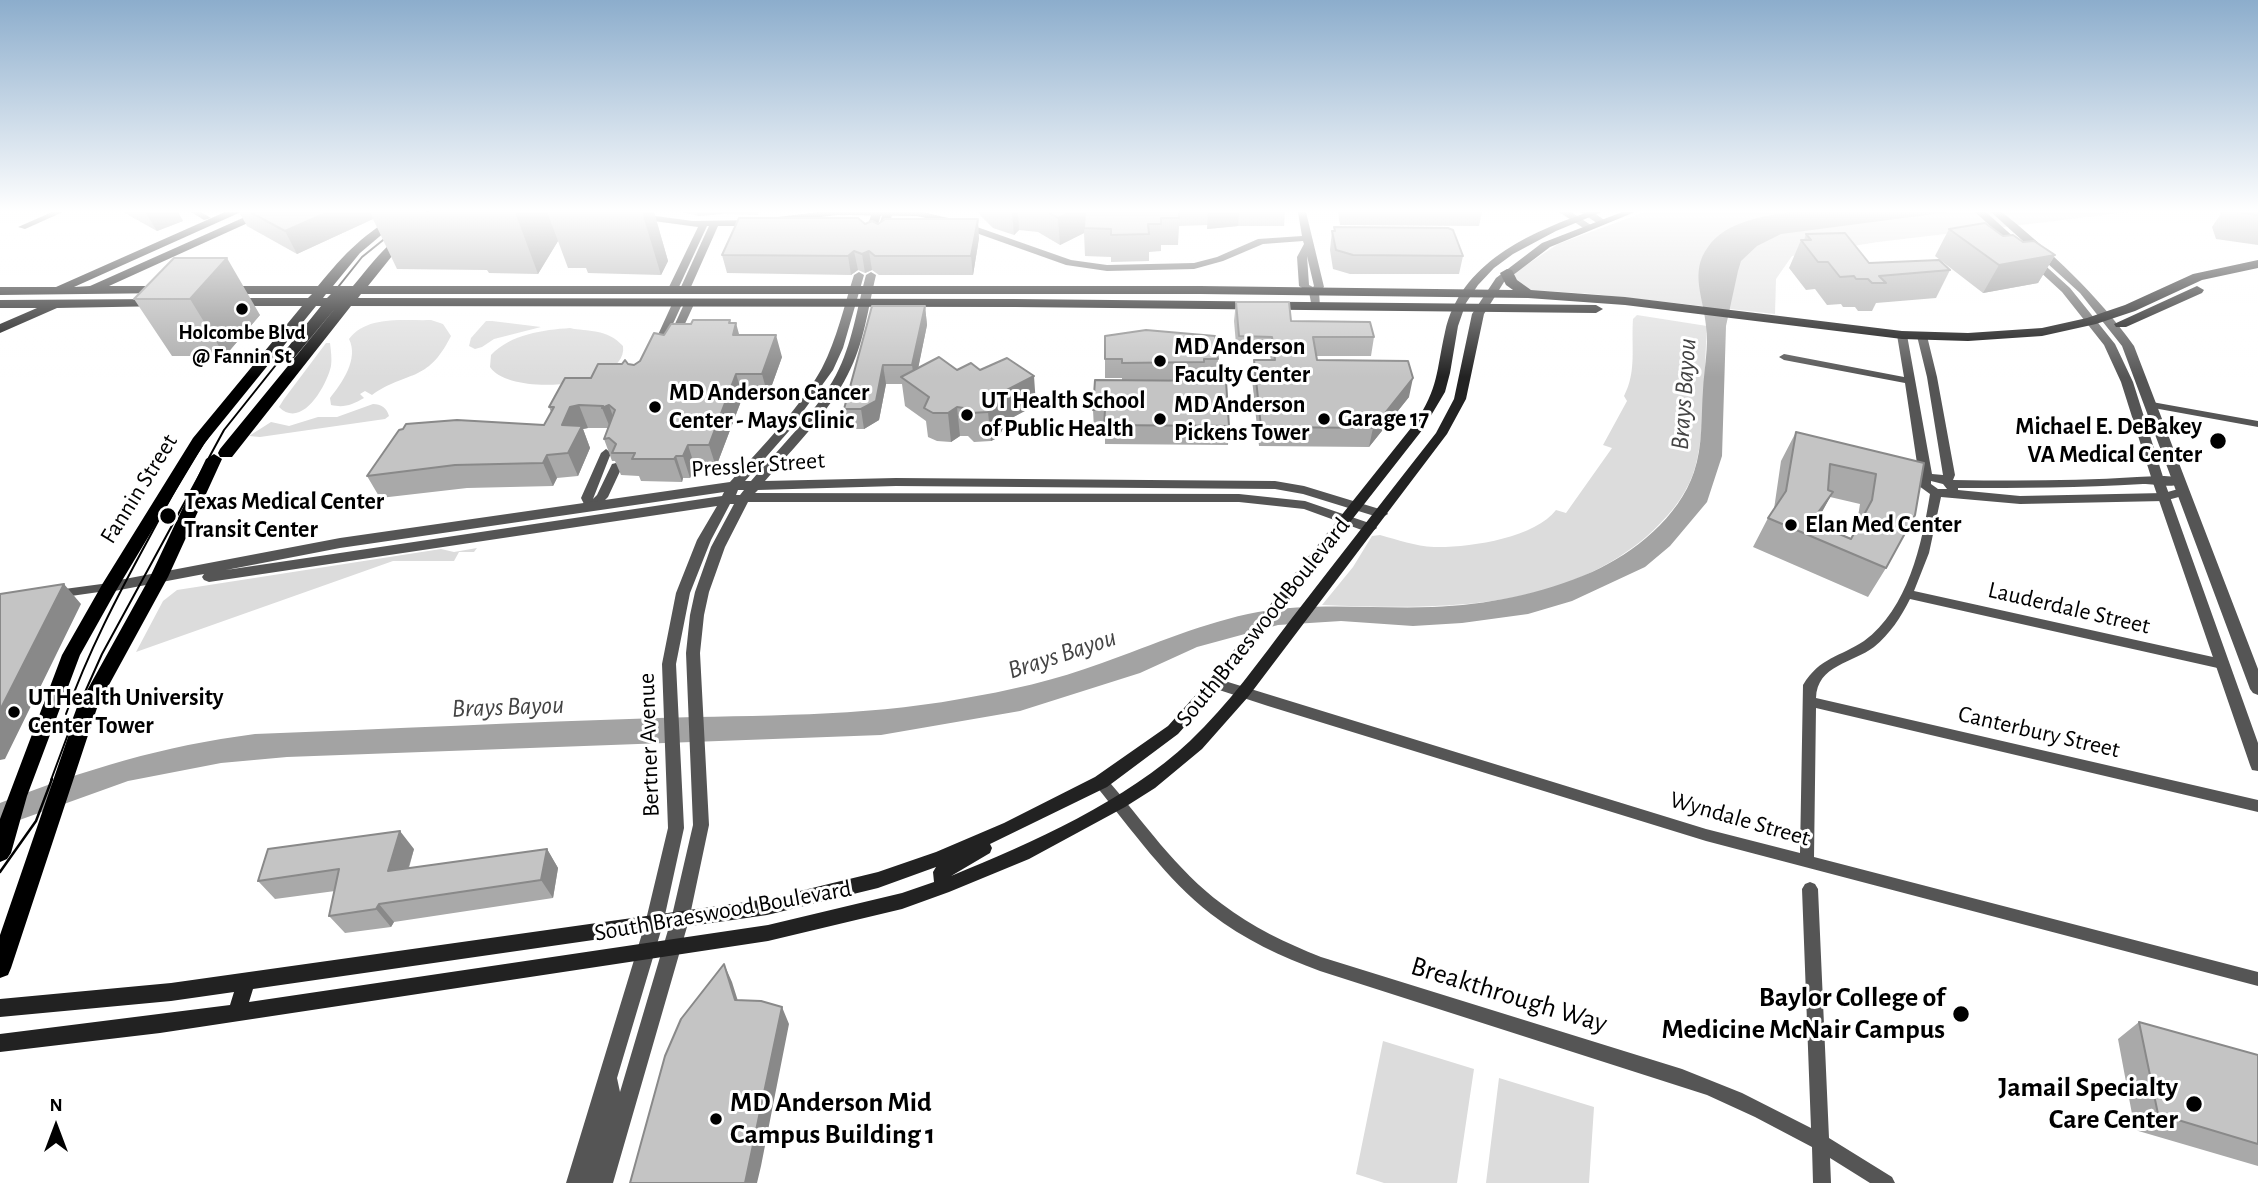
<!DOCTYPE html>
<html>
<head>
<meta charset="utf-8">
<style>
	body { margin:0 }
	#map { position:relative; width:2258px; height:1183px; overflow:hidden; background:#fff; font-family:"Alegreya Sans",sans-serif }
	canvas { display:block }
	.north { position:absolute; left:21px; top:1092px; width:70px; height:70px; -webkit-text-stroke:5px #fff; paint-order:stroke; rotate:0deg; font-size:19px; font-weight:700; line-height:28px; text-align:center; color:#000 }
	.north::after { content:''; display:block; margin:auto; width:24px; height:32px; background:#000; clip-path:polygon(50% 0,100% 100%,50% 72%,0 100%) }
</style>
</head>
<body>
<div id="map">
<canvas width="2258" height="1183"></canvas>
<div class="north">N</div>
</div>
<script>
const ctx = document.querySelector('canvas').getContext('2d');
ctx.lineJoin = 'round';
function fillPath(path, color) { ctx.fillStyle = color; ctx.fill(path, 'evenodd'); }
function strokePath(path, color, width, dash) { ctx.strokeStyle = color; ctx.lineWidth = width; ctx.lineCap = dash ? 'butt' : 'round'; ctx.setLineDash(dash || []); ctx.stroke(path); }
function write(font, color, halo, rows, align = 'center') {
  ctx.font = font + ' "Alegreya Sans",sans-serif'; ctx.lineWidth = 6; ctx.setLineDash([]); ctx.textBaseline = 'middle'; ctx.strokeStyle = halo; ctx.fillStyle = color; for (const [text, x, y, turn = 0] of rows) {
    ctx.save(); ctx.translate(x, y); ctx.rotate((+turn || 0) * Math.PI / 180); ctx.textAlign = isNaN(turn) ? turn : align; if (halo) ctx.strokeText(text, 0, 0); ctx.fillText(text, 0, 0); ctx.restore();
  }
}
fillPath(new Path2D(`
	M1645 212H2130L1878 242 1792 256 1776 279 1775 314 1593 294 1531 290 1519 285 1514 276 1516 272 1558 244Z
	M1637 315 1707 326C1704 366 1706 439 1693 474 1684 499 1666 519 1646 537 1556 613 1433 609 1322 605L1353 567 1372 536 1380 535C1398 540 1415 546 1434 547 1468 548 1535 538 1556 510L1566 513 1612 448 1603 445 1627 401 1624 396C1637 371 1631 347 1633 319Z
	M431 320 443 324 451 336C427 384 407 370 372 395L365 391 360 394 364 398C352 405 344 408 331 405L330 398C342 383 359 359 349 339 367 315 404 321 431 320Z
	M486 321H492L541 327 494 339 482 347 475 349 469 346 471 338Z
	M570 328C587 332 607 328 623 346 629 387 511 398 490 367L491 355C511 334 543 330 570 328Z
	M326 343H330C331 351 332 359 331 366 327 385 302 430 279 407L284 399Z
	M373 404C381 404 387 408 389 416L385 419 260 437 249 436 271 422 289 426 318 417H337Z
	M477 548 474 552H459L454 561H393L136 652 163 601 177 590 441 549 454 552Z
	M1383 1041 1474 1069 1457 1183H1384L1356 1174Z
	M1499 1078 1594 1107 1589 1183H1486Z`), '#dcdcdc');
fillPath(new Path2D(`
	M1790 212H1950L1781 234 1757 246 1741 261 1738 271 1726 326 1722 456 1707 502 1670 546 1645 567 1572 601 1528 614 1462 623 1413 626 1341 621 1278 625 1197 647 1140 673 1020 711 881 735 287 757 221 763 128 781 0 827V803C87 769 162 746 255 734 390 729 524 722 658 718 758 715 861 717 960 699 1008 691 1056 680 1102 663 1153 645 1204 622 1258 612 1316 602 1373 609 1432 607 1487 605 1541 594 1592 572 1634 553 1679 517 1694 472 1703 446 1701 417 1703 390 1704 370 1709 346 1706 326 1704 299 1689 272 1708 247 1725 222 1763 216 1790 212Z`), '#a3a3a3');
fillPath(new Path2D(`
	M52 212H63L25 229 18 227Z
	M191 212H201L211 218 204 220Z
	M605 212H626L693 221 752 220 756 223 752 226H718L690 289 685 292 682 291 680 289 709 226H707L678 289 673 292 668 289 698 227 609 215Z
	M819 212H923L957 220 1071 260 1107 265 1194 263 1217 257 1258 239 1302 236 1298 212H1306L1324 287 1319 292 1320 306 1315 309 1312 308 1309 292 1299 286 1297 257 1304 244 1303 241 1263 244 1223 261 1194 269 1107 271 1066 265 951 224 917 216 837 215 777 223 773 220 777 217ZM1307 256 1314 286 1313 287 1309 285Z
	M678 299 683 302 661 350 660 352H652L651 350 673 302Z
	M690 299 695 302 678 339 673 342 670 341 668 339 685 302Z
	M1902 332 1907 335 1932 474 1943 475 1927 377 1917 336 1922 333 1927 336 1937 377 1955 475 1953 480C2015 481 2076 481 2137 477 2151 477 2174 473 2185 482 2176 489 2155 484 2143 484 2081 488 2020 488 1958 488V490L2020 496 2164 493 2182 488 2188 492 2186 495 2164 501 2020 504 1941 497 1929 553 1914 591 2222 659 2227 661 2228 664 2227 667 2222 669 1910 599C1901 617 1890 634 1874 647 1853 663 1817 665 1816 698L2258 800V812L1816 708 1814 857 2258 972V986L1706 841 1268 706 1210 687 1208 683 1210 679 1215 678 1706 829 1800 853 1803 685C1820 657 1840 657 1864 641 1908 609 1922 544 1930 494L1919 486 1921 475 1918 470 1905 383 1784 360 1779 357 1784 354 1904 377 1897 335ZM1931 481 1943 484 1947 489H1938L1931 484Z
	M2152 402 2258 421V427L2148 407 2147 405 2148 403Z
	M606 449 611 453 593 499 597 495 612 464 616 463 622 467 608 497 595 510H587L581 498 601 453Z
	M109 583 113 584 115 587 113 590 57 598 51 594 57 590Z
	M1101 776 1106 778C1143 821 1176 870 1222 904 1252 927 1286 943 1321 957L1682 1069 1742 1093 1811 1128 1802 889 1805 884 1810 882 1815 884 1818 889 1829 1138 1892 1177 1895 1183H1870L1830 1158 1831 1183H1813L1812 1147 1755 1117 1707 1095 1320 971C1282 957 1243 939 1211 914 1166 879 1132 830 1096 786L1094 782 1096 778Z`), '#555');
fillPath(new Path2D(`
	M872 212H882L874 237 869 240 864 237Z
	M883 212H893L886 236 881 239 876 236Z
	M1559 212H1571L1594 227 1585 229Z
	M1581 212H1593L1607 222 1598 224Z
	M1975 212H1986L2070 288 2115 344 2133 382 2164 480 2258 743V771L2252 770 2250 765 2152 480 2121 382 2104 345 2062 292Z
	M1991 212H2002C2051 252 2097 294 2134 346L2258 669V695L2253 693 2250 689 2122 346 2080 293Z
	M859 272 864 275 843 348 833 370 789 431 745 481H751C780 447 815 414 836 375 852 345 857 308 866 275L871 272 876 275C868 308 864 344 848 374 828 414 794 447 765 481L896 478 1275 481 1304 486 1386 511 1388 514 1381 518 1303 494 1275 489 896 486 758 490 755 493 1239 494 1305 501 1375 525 1377 528 1370 533 1304 509 1239 502H748L725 547 709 592 704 615 700 653 709 825 689 920 613 1183H566L645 924 668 828 662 664 676 593 697 540 717 506 209 582 204 580 202 577 204 574 109 592 102 587 109 582 340 538 730 482C760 449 801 407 822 368 837 339 844 306 854 275ZM738 490H744L740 495H736ZM724 492 722 496 226 570 340 548ZM730 504H734L711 547 695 592 690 615 686 653 693 825 671 920 620 1092 617 1078 663 924 684 828 676 664 690 593 711 540Z`), '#555');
fillPath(new Path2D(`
	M1588 212H1602L1556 231 1513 254 1494 268 1478 285 1466 303 1458 326 1450 373 1445 392 1423 429 1228 678 1178 734 1107 787 990 844 992 848 990 853 951 876C1033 842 1125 802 1190 741 1229 704 1260 660 1292 618 1340 556 1388 494 1436 433L1454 399 1472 314 1496 278 1542 243 1622 212H1635L1550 247 1504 282 1484 314 1466 399 1447 434 1248 697 1202 749 1155 788 1125 807 1029 859 949 892 902 909 768 941 160 1033 0 1052V1034L230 1005 234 992 171 1001 0 1017V999L171 983 767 899 878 872 936 852 1004 823 1095 777 1168 726 1218 670 1415 423C1439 387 1436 372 1445 332 1460 263 1529 233 1588 212ZM936 867 933 872 934 882 902 893 768 925 249 1002 253 989 767 915 878 888Z`), '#222');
fillPath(new Path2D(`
	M225 212H241L74 287 90 286 256 212H272L109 286H164L171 290 169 293 0 295V287H56Z
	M403 212H418L386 231 360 253 333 286H353C378 256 412 210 454 212L422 231 392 256 368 286H1200L1513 290 1506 285 1500 273 1507 269 1512 270 1517 280 1531 290 1625 297 1902 331 1968 333 2042 328 2087 318 2125 305 2193 274 2258 260V268L2202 280 2135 311 2096 324 2042 336 1968 341 1902 339 1625 305 1528 298 1200 294H361L358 298 1015 299 1596 305 1603 309 1596 313 1015 307 351 306 232 457H220L218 453 220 449 337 306 294 358H284V352L321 306H316L204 444 117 589 80 655 27 796 11 853 7 859 0 862V819L62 655 103 583 193 438 302 306H232L225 302 232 298H308L312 294H224L217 290 224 286H318C345 253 365 232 403 212ZM326 294H331L327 298H323Z
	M2197 286 2204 290 2202 293 2126 327H2116L2114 324Z
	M162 299 169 303 167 306 57 308 0 333V324L37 308H0V300Z
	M214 454 222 459 168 577 98 705 11 968 8 975 0 978V935L79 705 150 577 206 459Z`), '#000');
strokePath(new Path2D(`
	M66 714C88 652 118 595 149 538 171 497 193 455 222 418
	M51 780 77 710 102 654 224 430 362 257 398 228 428 212`), '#000', 2);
strokePath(new Path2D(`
	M0 872 36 821 52 779`), '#000', 2.5);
fillPath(new Path2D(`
	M123 212H178L183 221 157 231Z
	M239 212H654L668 261 661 275 588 273 586 268H568L558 241 538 274 489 273 487 270 397 269 373 219 297 254 247 226Z
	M682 212H759L758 215 722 214 698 216Z
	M977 212H1285L1284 226H1238L1207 229 1208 225 1179 226 1178 245H1161V251L1149 252V261L1111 262V257L1085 256 1084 233 1060 245 1038 232 1019 230 1014 235 993 228Z
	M1338 212H1482L1479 226 1340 225Z
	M2222 212H2258V245L2216 239 2212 227Z
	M865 224H878L979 238 973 275H879L872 270 865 273 858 270 851 275 727 273 722 255Z
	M1334 227 1463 256 1459 274H1350L1333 269 1330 250 1332 231H1334Z
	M1949 229 2003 236 2023 242 2055 255 2038 283 1983 293 1935 256Z
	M1806 234 1869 263 1950 270 1936 298 1876 303 1872 311H1858L1855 307H1843L1841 304 1827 305 1815 289 1806 290 1789 268 1801 240H1804Z
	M174 258 260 315 225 356H172L134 299Z
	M1236 302 1291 321 1374 337 1371 356H1316L1317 360 1409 397 1369 447 1259 446 1252 379 1254 360H1271L1270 356H1237L1234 321Z
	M925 306 927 325 918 368 980 370 1036 405 1006 421 999 437 991 441 974 442 968 436H960L951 442 937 441 928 437 926 421 905 406 902 384H886L879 420 864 429H848L844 409Z
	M730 320V323L739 335 782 357 768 396H743L716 467H695L690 478H683L682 482 641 481 639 476 621 475 615 461H612L604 439 608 428H588L583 429 590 448 578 476 557 478 553 486 467 488 380 498 367 476 544 425 551 412 549 407 591 378 628 364 634 365 640 361 664 335 691 324Z
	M1105 359H1218L1217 378H1203V381L1229 426 1228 445 1105 444V429H1094L1093 410 1122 380V378H1105Z
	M1796 432 1924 463 1886 568 1868 597 1753 547 1768 518 1774 509 1781 461ZM1830 497 1860 504 1856 529 1851 538 1815 524Z
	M414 849 409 868 547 849 558 868 553 898 394 922 391 927 345 933 329 916 335 891 275 899 258 881Z
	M2139 1022 2258 1055V1166L2135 1130 2118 1039Z`), '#a9a9a9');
fillPath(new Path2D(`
	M149 212H178L183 221 157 231 146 213Z
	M328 212H370L373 219 297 254 285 231Z
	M515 212H547L558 241 538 274Z
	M642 212H654L668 261 661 275Z
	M697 212H721L722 214 698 216Z
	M1012 212H1018L1019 230 1014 235Z
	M1071 212H1086L1084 233 1060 245 1058 218Z
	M1208 212H1239L1238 226 1207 229Z
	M978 219 979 238 973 275 971 256Z
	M854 251 858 270 851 275 848 256Z
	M869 251 872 270 865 273 862 254Z
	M2055 255 2038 283 1983 293 1999 265Z
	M227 258 260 315 225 356 190 299Z
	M925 306 927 325 915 384 912 365Z
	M730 320 733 334 736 323 742 345 739 357 729 323Z
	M776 335 782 357 768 396 762 374Z
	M883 365 886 384 879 420 864 429 861 409Z
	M736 374 743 396 716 467 709 445Z
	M1034 376 1036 405 1006 421 999 437 991 441 988 412 1003 392Z
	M1413 378 1409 397 1369 447 1373 428Z
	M579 405 588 428 583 429 590 448 578 476 568 453 562 425 570 407Z
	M609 405 617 428 611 430 602 408Z
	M957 407 960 436 951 442 948 413Z
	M688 445 695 467 690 478 683 456Z
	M547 455 557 478 553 486 543 463Z
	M676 456 683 478 682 482 674 459Z
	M1833 492 1817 521 1808 535 1811 522Z
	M64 584 81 604 5 759 0 760V710Z
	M400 831 414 849 402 889 388 871Z
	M547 849 558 868 553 898 541 880Z
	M379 904 394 922 391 927 376 909Z
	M724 964 732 982 743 1017 735 1000Z
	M782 1007 789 1024 761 1166 757 1183H745Z`), '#898989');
const building = new Path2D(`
	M250 212H328L285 231Z
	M1048 212H1071L1058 218Z
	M1085 212H1179V218H1161V224H1148L1149 234 1111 235V229L1084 228Z
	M2237 212H2258V215Z
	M739 218H858L865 224 872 221 878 224 885 219H978L971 256H875L869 251 862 254 854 251 848 256 722 255Z
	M1985 223 2003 236 2013 235 2023 242 2034 241 2055 255 1999 265 1949 229Z
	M1334 227 1448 228 1453 230 1463 256 1353 255 1336 250 1332 231H1335Z
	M1845 233 1869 263 1939 260 1950 270 1879 276 1886 283H1872L1868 279H1856L1854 276 1840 277 1828 262H1818L1801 240H1811L1806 234Z
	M174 258H227L190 299H134Z
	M1236 302H1289L1291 321 1370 322 1374 337H1313L1317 360 1408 361 1413 378 1373 428 1261 427 1254 360H1275L1272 337 1239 336Z
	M872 306H925L912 365H883L876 401 861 409H844Z
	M693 320H730L729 323H736L733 335H776L762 374H736L709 445H688L683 456H676L674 459H632L635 453H612L616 444 609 438 604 439 615 410 609 405 602 408 603 406 579 405 570 407 562 425 582 426 568 453 547 455 543 463 455 465 367 476 399 430 403 429 406 424 457 420 544 425 554 407H549L565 378H591L598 364H622L625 360 628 364 634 365 640 361 654 333 664 335 671 324H691Z
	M1146 330 1215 336 1218 359H1204V362L1122 363V359H1105V336Z
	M939 357 957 370 971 363 980 370 1007 358 1034 376 1003 392 996 408 988 412 971 413 964 408 957 407 948 413H933L924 408 929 397 901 377Z
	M1095 380 1226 381 1229 426 1104 425 1105 410H1093Z
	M1796 432 1924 463 1915 515 1886 568 1768 518 1786 491ZM1830 464 1876 474 1872 500 1851 539 1811 522 1833 492 1828 490Z
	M64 584 0 710V594Z
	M400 831 388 871 547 849 541 880 379 904 376 909 329 916 339 869 258 881 268 849Z
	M724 964 735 1000 761 1001 782 1007 745 1183H630L665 1056 681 1019Z
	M2139 1022 2258 1055V1144L2158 1114Z`);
fillPath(building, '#c4c4c4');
strokePath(building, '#898989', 2);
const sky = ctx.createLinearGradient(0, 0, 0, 377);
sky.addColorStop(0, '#8cadcc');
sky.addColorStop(0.56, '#fff');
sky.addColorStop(1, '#ffffff00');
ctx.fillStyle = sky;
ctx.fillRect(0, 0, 2258, 377);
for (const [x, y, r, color] of [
	[242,309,7,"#000"],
	[1160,361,7,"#000"],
	[655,407,7,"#000"],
	[967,415,7,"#000"],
	[1160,419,7,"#000"],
	[1324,419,7,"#000"],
	[2218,441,9,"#000"],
	[168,516,9,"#000"],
	[1791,525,7,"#000"],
	[14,712,7,"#000"],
	[1961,1014,9,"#000"],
	[2194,1104,9,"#000"],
	[716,1119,7,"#000"]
]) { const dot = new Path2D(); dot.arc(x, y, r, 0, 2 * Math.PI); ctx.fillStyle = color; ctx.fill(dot); strokePath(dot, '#fff', 2.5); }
write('bold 21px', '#000', '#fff', [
	["Holcombe Blvd",242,333],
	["@ Fannin St",242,357]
]);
write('bold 24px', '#000', '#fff', [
	["MD Anderson",1174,347],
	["Faculty Center",1174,375],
	["MD Anderson Cancer",669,393],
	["Center - Mays Clinic",669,421],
	["UT Health School",981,401],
	["of Public Health",981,429],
	["MD Anderson",1174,405],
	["Pickens Tower",1174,433],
	["Garage 17",1338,419],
	["Michael E. DeBakey",2202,427,"right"],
	["VA Medical Center",2202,455,"right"],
	["Texas Medical Center",184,502],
	["Transit Center",184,530],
	["Elan Med Center",1805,525],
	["UTHealth University",28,698],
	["Center Tower",28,726]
], 'left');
write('24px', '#000', '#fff', [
	["Pressler Street",758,465,-4],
	["Fannin Street",139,489,-58],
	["Lauderdale Street",2069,608,13],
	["South Braeswood Boulevard",1263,622,-51],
	["Canterbury Street",2039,732,13],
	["Bertner Avenue",649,745,-92],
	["Wyndale Street",1740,819,16],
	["South Braeswood Boulevard",723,911,-10]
]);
write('italic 26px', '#444', '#fff', [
	["Brays Bayou",1684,394,-86],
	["Brays Bayou",1062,654,-18],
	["Brays Bayou",508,707,-2]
]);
write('28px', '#000', '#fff', [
	["Breakthrough Way",1509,995,17]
]);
write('bold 28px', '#000', '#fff', [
	["Baylor College of",1945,998],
	["Medicine McNair Campus",1945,1030],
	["Jamail Specialty",2178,1088],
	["Care Center",2178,1120],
	["MD Anderson Mid",730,1103,"left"],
	["Campus Building 1",730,1135,"left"]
], 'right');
</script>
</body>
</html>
